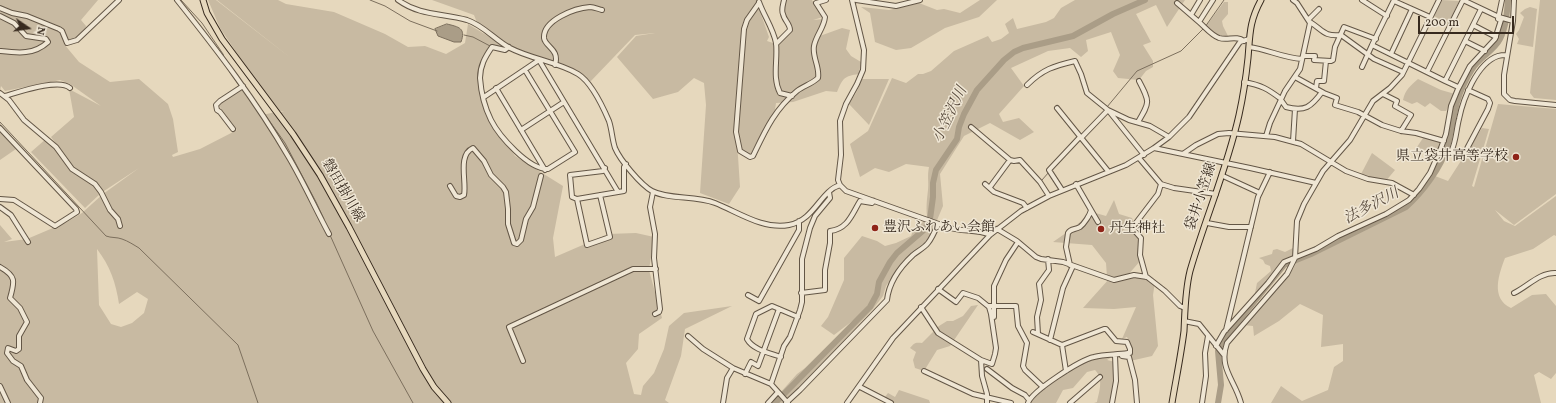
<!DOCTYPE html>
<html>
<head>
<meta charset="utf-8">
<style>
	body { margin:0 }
	#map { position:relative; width:1556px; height:403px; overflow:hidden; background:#e6d8bd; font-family:Vollkorn,serif }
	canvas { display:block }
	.north { position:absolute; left:8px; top:8px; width:40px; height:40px; -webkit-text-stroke:3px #efe6d4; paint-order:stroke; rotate:103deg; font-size:11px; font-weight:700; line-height:16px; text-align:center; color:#372a1e }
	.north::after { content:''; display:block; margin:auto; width:14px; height:18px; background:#372a1e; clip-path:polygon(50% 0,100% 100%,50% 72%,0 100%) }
	.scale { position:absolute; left:1418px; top:16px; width:96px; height:18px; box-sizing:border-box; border:2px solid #372a1e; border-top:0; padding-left:5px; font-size:12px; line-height:14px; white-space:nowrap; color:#372a1e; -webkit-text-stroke:3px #efe6d4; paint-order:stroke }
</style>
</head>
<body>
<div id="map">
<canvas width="1556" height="403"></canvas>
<div class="north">N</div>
<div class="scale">200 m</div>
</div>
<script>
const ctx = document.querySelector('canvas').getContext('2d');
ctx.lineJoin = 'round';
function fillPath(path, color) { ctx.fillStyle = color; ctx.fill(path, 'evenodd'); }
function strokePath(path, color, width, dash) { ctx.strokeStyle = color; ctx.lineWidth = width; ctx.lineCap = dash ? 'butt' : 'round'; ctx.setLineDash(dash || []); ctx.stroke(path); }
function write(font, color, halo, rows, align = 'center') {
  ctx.font = font + ' Vollkorn,"Noto Serif JP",serif'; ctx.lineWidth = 3; ctx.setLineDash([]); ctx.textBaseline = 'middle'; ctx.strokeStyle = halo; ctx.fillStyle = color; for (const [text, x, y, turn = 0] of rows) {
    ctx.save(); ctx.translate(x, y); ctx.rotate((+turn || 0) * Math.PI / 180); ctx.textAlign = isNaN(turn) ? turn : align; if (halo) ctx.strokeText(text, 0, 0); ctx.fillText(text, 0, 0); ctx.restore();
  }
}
fillPath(new Path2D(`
	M0 0H98L81 20 86 26 84 33 64 44 79 62 110 82 139 79 168 104 173 119 178 152 172 155 173 157 200 149 237 130 217 103 240 88 262 115 276 112H284L275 110 220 28 208 0H216L292 59 217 0H278L286 4 334 12 385 34 408 47 425 46 446 54 465 43 468 24 506 47 499 48 491 46 482 59 478 77 485 113 515 156 563 186 553 238 555 257 608 234 636 233 654 237 649 270 662 318 639 334 638 349 626 363 634 394 641 395 643 386 654 373 664 349 669 326 684 313 732 306 685 329 681 356 665 400 669 403H0V225L12 239 4 242 27 239 67 222 82 213 103 194 139 168 104 191 90 181 100 194 85 208 31 152 47 138 73 167 51 137 74 117 69 89 101 106 70 84 60 80 5 91 1 86 0 91ZM97 249C110 266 116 283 119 304L137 292 148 299 144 313 132 323 121 327 111 324 99 305Z
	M432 0H756L769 37 767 41 776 44 793 30 784 13 785 0H812L823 17 813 20 823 19 817 37 842 28 850 30 846 49 851 56 861 62 859 74C844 76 843 78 837 92L826 91 793 102 776 103 774 116 753 156 740 151 737 141 740 187 729 204 700 193 706 105 704 83 694 78 678 92 653 99 617 57 636 36 655 33 635 35 590 82 577 70 537 58 520 51 478 25 474 15Z
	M980 0H997L979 17 945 28 911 48 896 50 875 42 870 13 861 7 889 10 919 3 937 10 944 9 960 13Z
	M1075 0H1185L1167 27 1156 5 1136 14 1151 42 1143 45 1153 61V67L1146 71 1139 80 1118 78 1113 71 1120 55 1111 32 1086 40 1088 51 1081 57 1070 48 1048 51 1011 68 1024 86 999 114 1003 122 1019 118 1034 132 1020 140 990 123 964 136 940 174 943 206 932 232 923 245 902 262 886 286 883 296 873 309 798 390 783 403H771L797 374 805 368 855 319 834 335 821 326 828 317 844 280V258L862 236 877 241 885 246 896 243 911 236 916 224 922 223 927 216C926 206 927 199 928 190 929 181 927 177 929 167L906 164 889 172 875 168 860 177 850 144 868 131 892 78 906 83 918 74H923L931 71 954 51 988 36 992 42 1001 39 1009 33 1005 24 1013 18 1017 29 1046 22 1054 18 1061 8Z
	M1442 0 1459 1 1449 24 1434 16Z
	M1540 0H1556V100L1534 98 1530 93Z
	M1224 2H1228V14L1222 21 1223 26 1228 36 1218 37 1206 26Z
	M1530 7 1537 9 1533 47 1517 44 1519 39 1516 34 1519 30 1524 17 1520 13 1525 9Z
	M862 79H889L869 125 849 104 856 93Z
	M1418 79 1441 90 1455 94 1446 111H1441L1430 103 1425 107 1417 102 1412 104 1403 100C1405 90 1411 85 1418 79Z
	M1498 104 1556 109V194L1514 225 1495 210 1504 221 1515 226 1556 196V236L1554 235 1533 249 1505 258C1499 274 1490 298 1511 308L1532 295 1546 294 1556 306V373L1551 379 1539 372 1534 375 1541 403H1271L1281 386 1302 401 1328 390 1334 367 1343 361V344L1321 347 1323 315 1300 304 1279 321 1254 336 1253 326 1243 325 1293 269 1298 259 1320 246 1393 211 1417 194H1420L1428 187 1435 176 1448 181 1482 128 1489 129 1472 186 1474 187Z
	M0 122 5 135 16 149 0 160Z
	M1425 135 1444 141 1438 156 1417 147Z
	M1372 153 1395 170 1385 182 1360 176Z
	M1114 200 1119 214 1132 218 1141 242V260L1127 276 1121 279 1133 278 1139 275 1155 282 1153 295 1158 346 1152 356 1130 361V353L1132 348 1127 337 1122 339 1136 307 1114 309 1083 308 1109 279 1107 277 1106 263 1092 245 1053 242 1073 228 1092 212 1106 216Z
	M1293 248H1295L1293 258 1288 260 1270 283 1258 295 1255 293 1257 283 1271 271 1270 266 1265 264 1263 260 1259 258 1272 254 1273 250 1277 249 1285 252Z
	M978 305 950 346 937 350 924 371 915 368 913 360 916 352 910 348C914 343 915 342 922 343L939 326 947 321H953L963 316 971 306Z
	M1115 355 1107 360 1115 362 1112 403H1094L1097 402C1099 392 1104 379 1095 370L1087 372 1073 388 1063 390 1056 403H1031L1033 396 1076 365 1093 360Z
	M899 390 929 400 930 403H894L885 397 888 393 895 397Z`), '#c8baa2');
const water = new Path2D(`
	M447 24C459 27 466 28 461 42H454L438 36 435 29Z`);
fillPath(water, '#aa9d87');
strokePath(water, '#7c6f5d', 1);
strokePath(new Path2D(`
	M181 0 202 23 223 54 224 58
	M370 0 385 6 410 21 437 31
	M1205 27 1224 0
	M464 35 473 37 490 46
	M227 68 239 85
	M249 92 285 143 316 202 324 219
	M1107 107 1137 71 1181 51 1203 29
	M1096 119 1105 110
	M0 122 106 236C111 238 117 237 122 239 128 241 134 245 139 248L238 345 258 403
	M1042 180 1049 172
	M330 235 373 331 413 403`), '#7c6f5d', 1);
strokePath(new Path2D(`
	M775 403 870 307 877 294 879 282 890 262 897 253 925 229 930 219 933 197V183L936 170 957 139 959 127 964 114 977 90 1004 60 1014 52 1023 48 1073 36 1113 14 1145 0
	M1218 403 1221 385 1218 351 1222 341 1284 265 1311 254 1406 207C1422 193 1441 168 1447 147 1453 127 1453 106 1463 86 1467 78 1471 69 1477 63 1485 54 1495 49 1500 39 1506 27 1507 13 1508 0`), '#aa9d87', 6);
const minor = new Path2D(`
	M177 0C217 50 256 101 288 156 303 181 315 208 329 234
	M398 0C420 16 442 13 467 20 483 25 495 40 510 48 531 59 558 62 578 74 591 82 603 107 609 121 612 130 612 139 615 148 620 160 641 185 652 191 669 200 695 195 715 203 738 212 763 230 789 225 815 220 820 191 840 185
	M852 0 864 50 863 70 857 84 846 104 840 121 841 155 838 180 840 185 846 191 950 228C963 232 977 229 990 235
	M856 0 896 6 920 0
	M1362 0 1387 16
	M1394 0 1372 45 1445 81 1481 9
	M1463 0 1499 17 1513 21
	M1514 0 1513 21 1504 75V94L1510 100 1515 101 1556 105
	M1394 1 1430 17
	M759 2C764 16 773 28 776 43 778 60 772 77 780 93L792 96
	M759 3 747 20 744 29 736 132 740 151 750 157 753 156C765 131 774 110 797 91 803 86 812 84 818 78 820 67 812 57 814 46 816 35 824 28 825 17L816 3 826 0
	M1177 3 1199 22 1213 0
	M0 8 12 13 27 16 59 29 62 31 67 43 77 40 119 0
	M1191 15 1200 0
	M0 16 14 23 26 36 46 39 48 42C34 55 18 53 0 51
	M1309 19 1319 9
	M1199 22C1205 27 1211 35 1219 38 1228 41 1236 35 1244 41
	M1310 22C1323 30 1324 37 1341 35L1374 59 1403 72
	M1473 25 1496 37
	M1465 41 1485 51
	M776 44 790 30C790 24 784 20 783 14 781 10 783 5 784 0
	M509 47 505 50 492 47C485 57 480 66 480 78 481 92 485 108 491 120 499 136 529 170 548 169L575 152 525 70
	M1249 47C1267 49 1283 58 1302 59
	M1391 54 1412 9
	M1303 56H1315L1314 60 1331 61 1333 60 1335 47 1344 27 1376 39
	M555 65C560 49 545 47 544 38 543 20 575 8 590 7 594 7 598 9 602 10
	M1362 67 1372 45
	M1427 72 1463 0
	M1295 77 1324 93 1337 98 1335 105 1358 112 1382 125 1401 131 1416 133 1444 141
	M1445 81 1458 87
	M1244 82C1261 85 1268 89 1281 99
	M1027 85C1043 69 1054 66 1075 61L1081 74 1087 93 1108 110 1129 120 1150 126 1169 137
	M496 88 545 170
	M1316 88 1317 81H1324L1326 61
	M1468 90 1488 99 1490 103 1488 109 1462 158 1451 152C1456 142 1456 131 1459 119 1463 99 1477 63 1498 56 1501 55 1504 55 1507 55
	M0 93 9 100 24 120 56 147 72 169 95 184 101 192 110 210 118 219 120 226
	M1383 94 1397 101 1395 106 1411 115 1401 131
	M5 96C19 92 59 78 70 88
	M484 97 539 60 618 192
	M1281 100 1286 107C1305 112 1311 107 1322 92
	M1057 108 1108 171
	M1138 122C1150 102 1150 102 1139 81
	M971 127 1010 160 1014 161 1020 160 1040 182 1049 196
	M0 128 76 209 77 212 55 226 14 200 0 199
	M233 129 220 112 217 110 216 105 220 101 243 86
	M521 130 564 102
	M1266 136 1270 123 1285 91 1300 69 1310 23 1297 3 1293 0
	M1081 138 1108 110 1144 155
	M1293 141 1295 109
	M1154 148 1250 168 1316 183
	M1183 154 1196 145 1218 134 1229 133 1275 137 1301 144 1346 171 1368 179 1392 183 1414 195
	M1139 158 1161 184 1174 188 1216 194
	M605 168 603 171 570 175 572 197 577 199 624 191V167L626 164
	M1223 176 1260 193
	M985 184 994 192 1023 203 1027 208
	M1076 184 1098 222
	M450 186 456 196 460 197 464 195C467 182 457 155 473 148L484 161 491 175 503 187 506 192 508 209V224L514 243 517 244 521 240 526 219 533 207 541 176
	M990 187 1010 160
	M1062 190 1049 170 1080 137
	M653 192 650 207 655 234 654 258 660 309 659 312 655 314
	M577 199 587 245 610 237 600 195
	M0 207 11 215 28 242
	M1207 223 1229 227H1251
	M997 229 1017 241 1036 257 1041 259 1063 262 1114 280 1134 275 1147 277 1165 291 1180 306 1185 308
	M1070 265 1066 247 1068 233C1071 228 1075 230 1080 227 1084 224 1090 215 1091 210
	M0 267C16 276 15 281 10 298L20 308 27 322 19 336V349L16 351 8 348 7 353 13 361 21 366 27 380 41 398 40 403
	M1146 277 1140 255 1141 238 1132 228 1158 194 1161 184
	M938 289 956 302 963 293 978 298 989 307 991 314 996 348 995 354 992 364 981 360
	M801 293 825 290V270L830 243V231C848 229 852 214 860 201L872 203 874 201
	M1514 293C1527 287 1540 272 1556 273
	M748 295 759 301 799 230V221
	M988 306H1016L1018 326 1027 343 1023 366 1025 370 1043 387
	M921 307 938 333 981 360 982 376 987 394V403
	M994 317V286L1006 260 1018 242
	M1184 321 1199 324 1224 355
	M1226 330 1258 197 1270 172
	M1033 332 1062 345 1066 371
	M1038 334 1037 317 1041 300 1039 284 1049 270 1048 259
	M688 336 703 349 733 368 771 384 788 403
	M1050 340 1063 288 1073 266
	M1216 346 1224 332 1268 283 1284 262 1316 249 1338 236 1386 214 1409 200 1419 189 1430 173 1441 148 1446 134 1451 106 1458 89 1470 66 1495 39 1501 20 1498 19 1502 0
	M1122 356 1129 357 1135 380 1137 403
	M781 357C770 353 753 350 747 339L756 314 772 306 798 317
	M523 361 509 327 633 269H656
	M987 369 1012 388 1025 395 1029 400
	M924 371 973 394 1011 403
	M745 374 751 362 758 366 779 309
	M771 384 784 346 790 337 800 310 802 302V259L810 228 815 216 830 198 829 192
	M0 386 8 403
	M860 387 891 403
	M723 403 727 378 733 368
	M768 403 778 392
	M786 403 800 390 887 300C889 282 900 267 913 255 918 251 924 248 928 243 932 238 935 231 938 224
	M847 403 893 338 990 235 1021 211 1049 196 1126 165 1154 148 1169 137 1189 117 1240 42 1249 39
	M1028 403C1032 391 1080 360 1094 357 1105 354 1116 355 1128 353H1130V349L1127 342 1116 341 1106 329H1104L1062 345
	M1070 403 1100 377
	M1112 403 1116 381 1115 355
	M1202 403 1206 376 1205 353 1208 336
	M1241 403C1235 380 1218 368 1227 343L1287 274 1295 258 1297 221 1304 204 1323 171 1350 140 1373 101 1390 88 1402 75 1439 0`);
const major = new Path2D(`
	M203 0 207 13 222 39 293 134 320 175 349 227 423 369 434 387 448 403
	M1172 403C1176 379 1181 355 1184 331 1185 311 1185 291 1190 271 1205 219 1227 169 1239 115 1243 97 1246 77 1248 58 1250 35 1249 22 1261 0`);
strokePath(minor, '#635646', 6);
strokePath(major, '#372a1e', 7);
strokePath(minor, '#efe6d4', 4);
strokePath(major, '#e6d8bd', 5);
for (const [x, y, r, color] of [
	[1516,157,4,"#8f2418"],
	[875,228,4,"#8f2418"],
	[1101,229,4,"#8f2418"]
]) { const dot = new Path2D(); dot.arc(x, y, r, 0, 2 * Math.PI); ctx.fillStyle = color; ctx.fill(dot); strokePath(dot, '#efe6d4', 1.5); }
write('14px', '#372a1e', '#efe6d4', [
	["県立袋井高等学校",1508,157,"right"],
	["豊沢ふれあい会館",883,228],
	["丹生神社",1109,229]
], 'left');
write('14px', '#372a1e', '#efe6d4', [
	["磐田掛川線",342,191,60],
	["袋井小笠線",1202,197,-72]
]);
write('italic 15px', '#5a4c3e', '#efe6d4', [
	["小笠沢川",951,115,-64],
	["法多沢川",1372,207,-28]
]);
</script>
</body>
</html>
